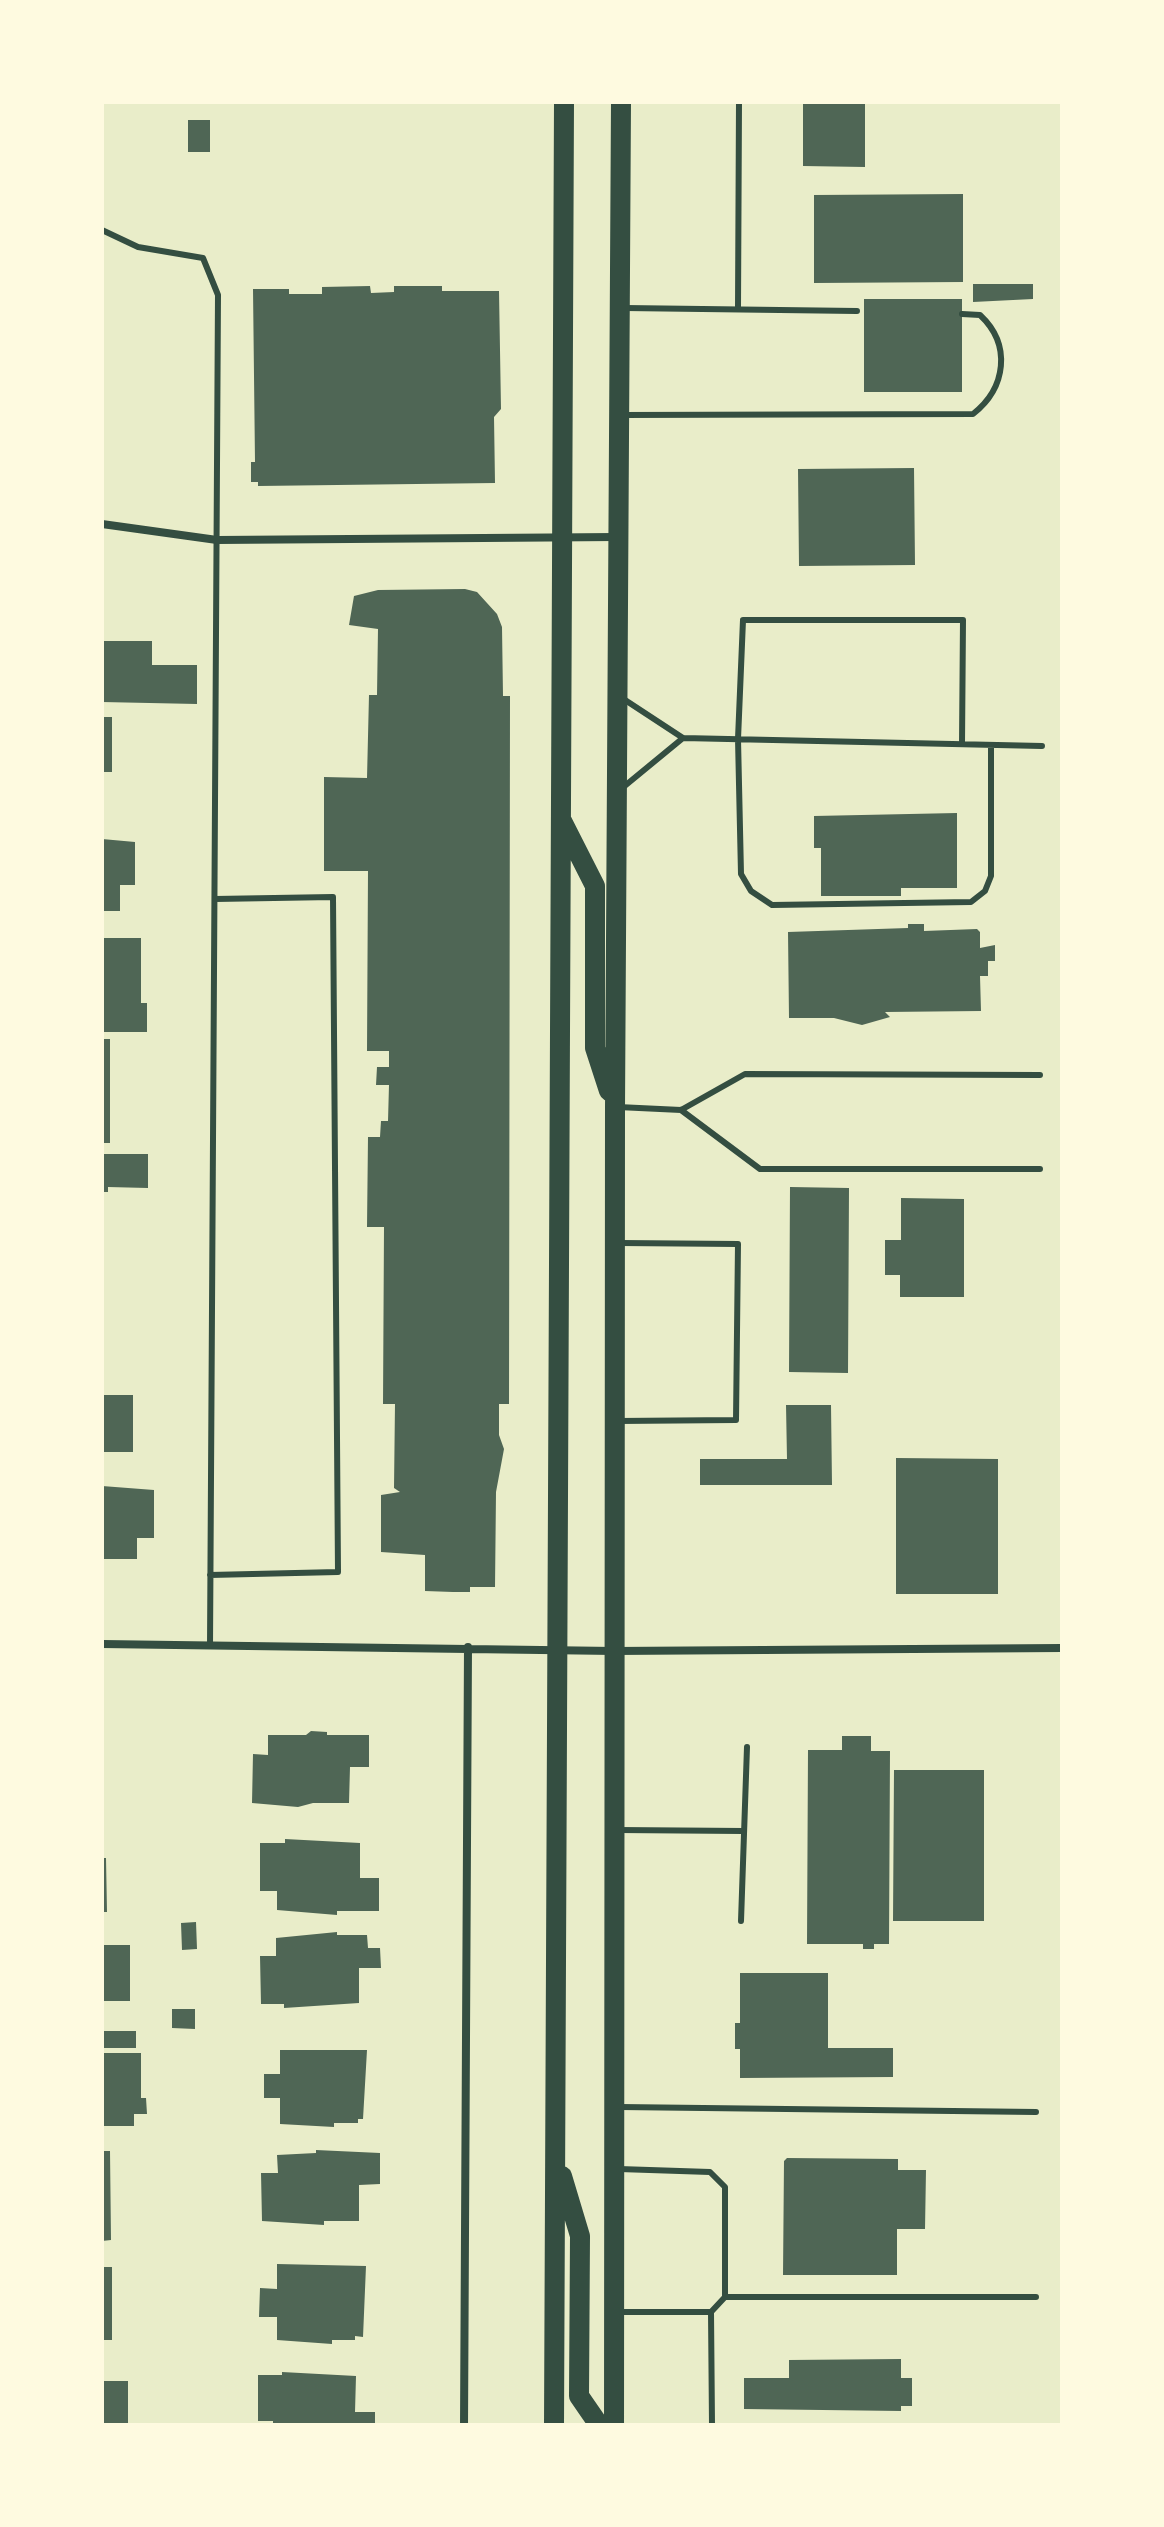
<!DOCTYPE html>
<html>
<head>
<meta charset="utf-8">
<style>
	body { margin:0 }
	#map { position:relative; width:1164px; height:2527px; overflow:hidden; background:#e9edc9; font-family:Overpass,sans-serif }
	canvas { display:block }
	.frame { position:absolute; inset:0; border:104px solid #fefae0; pointer-events:none }
</style>
</head>
<body>
<div id="map">
<canvas width="1164" height="2527"></canvas>
<div class="frame"></div>
</div>
<script>
const ctx = document.querySelector('canvas').getContext('2d');
ctx.lineJoin = 'round';
function fillPath(path, color) { ctx.fillStyle = color; ctx.fill(path, 'evenodd'); }
function strokePath(path, color, width, dash) { ctx.strokeStyle = color; ctx.lineWidth = width; ctx.lineCap = dash ? 'butt' : 'round'; ctx.setLineDash(dash || []); ctx.stroke(path); }
fillPath(new Path2D(`
	M803 102H865V167L803 166Z
	M188 120H210V152H188Z
	M963 194V282L814 283V195Z
	M973 284H1033V299L973 302Z
	M370 286 371 293 394 292V286H442V291H499L501 409 494 417 495 483 258 486V482H251V462H255L253 289H289V294H322V287Z
	M864 299H962V392H864Z
	M914 468 915 565 799 566 798 469Z
	M465 589 477 592 497 614 502 627 503 696H510L509 1404H499V1435L504 1449 496 1492 495 1587H470V1592H453L425 1591V1555L381 1552V1495L400 1492 394 1488 395 1404H383L384 1227H367L368 1137H380L381 1121H388L389 1085H376L377 1067H389V1051H367L368 871H324V777L367 778 369 695H377L378 629 349 625 354 596 378 590Z
	M102 641H152V665H197V704L102 702Z
	M102 717H112V772H102Z
	M957 813V888H901V896H821V848H814V816Z
	M102 839 135 842V885H120V911H102Z
	M908 924H924V931L977 929 980 932V948L995 945V961H988V976H980L981 1011 885 1012 890 1017 862 1025 834 1018H789L788 932 908 928Z
	M102 938H141V1003H147V1032H102Z
	M102 1039H110V1143H102Z
	M102 1154H148V1188L108 1187V1192H102Z
	M790 1187 849 1188 848 1373 789 1372Z
	M901 1198 964 1199V1297H900V1275H885V1240H901Z
	M102 1395H133V1452H102Z
	M786 1405H831L832 1485H700V1459H787Z
	M896 1458 998 1459V1594H896Z
	M102 1486 154 1490V1538H137V1559H102Z
	M311 1731 327 1732V1735H369V1767H350L349 1803H313L298 1807 252 1803 253 1754 268 1755V1735H306Z
	M842 1736H871V1751H890L889 1944H874V1949H863V1944H807L808 1750H842Z
	M894 1770H984V1921H893Z
	M285 1839 360 1843V1878H379V1911H337V1915L277 1910V1891H260V1843H285Z
	M102 1858H106L107 1912H102Z
	M196 1922 197 1949 182 1950 181 1923Z
	M337 1932V1935H367L368 1948H380L381 1968H359V2003L284 2008V2004H261L260 1956H276V1938Z
	M102 1945H130V2001H102Z
	M740 1973H828V2048H893V2077L740 2078V2049H735V2023H740Z
	M172 2009H195V2029L172 2028Z
	M102 2031H136V2048H102Z
	M280 2050H367L363 2119H358V2123H334V2127L280 2124V2098H264V2074H280Z
	M102 2053H141V2098H146L147 2114H134V2126H102Z
	M316 2150 380 2153V2184L359 2185V2221H324V2225L262 2221 261 2173H278L277 2155 316 2153Z
	M102 2151H110L111 2240 102 2241Z
	M787 2158 898 2159V2170H926L925 2229H897V2275H783L784 2161Z
	M277 2264 366 2266 363 2337 355 2336V2340H332V2344L277 2340V2317H259L260 2288 277 2289Z
	M102 2267H112V2340H102Z
	M901 2359V2378H912V2406H901V2411L744 2409V2378H789V2360Z
	M282 2372 356 2376 355 2412H375V2425H273V2421H258V2375H282Z
	M102 2381H128V2425H102Z`), '#4f6655');
strokePath(new Path2D(`
	M102 230 138 247 203 258 218 295 210 1644
	M625 308 857 311
	M738 308 739 102
	M622 415 973 414C1006 388 1012 345 980 315L962 314
	M622 698 683 738 1042 746
	M962 744 963 620H743L738 739 741 874 751 891 772 905 971 902 985 891 991 876V745
	M621 789 683 738
	M618 1107 681 1110 745 1074 1040 1075
	M681 1110 760 1169H1040
	M618 1421 736 1420 738 1244 620 1243
	M210 1575 338 1572 333 897 215 899
	M618 1830 743 1831
	M741 1921 747 1747
	M620 2107 1036 2112
	M619 2169 710 2172 725 2187V2297L711 2312 712 2425
	M725 2297H1036
	M619 2312H711`), '#344e41', 6);
strokePath(new Path2D(`
	M102 524 217 540 616 537
	M102 1644 614 1651 1062 1648
	M464 2425 468 1647`), '#344e41', 8);
strokePath(new Path2D(`
	M562 821 595 886V1048L609 1091
	M562 2176 580 2236 579 2396 599 2425
	M554 2425 564 102
	M614 2425 615 1107 621 102`), '#344e41', 20);
</script>
</body>
</html>
